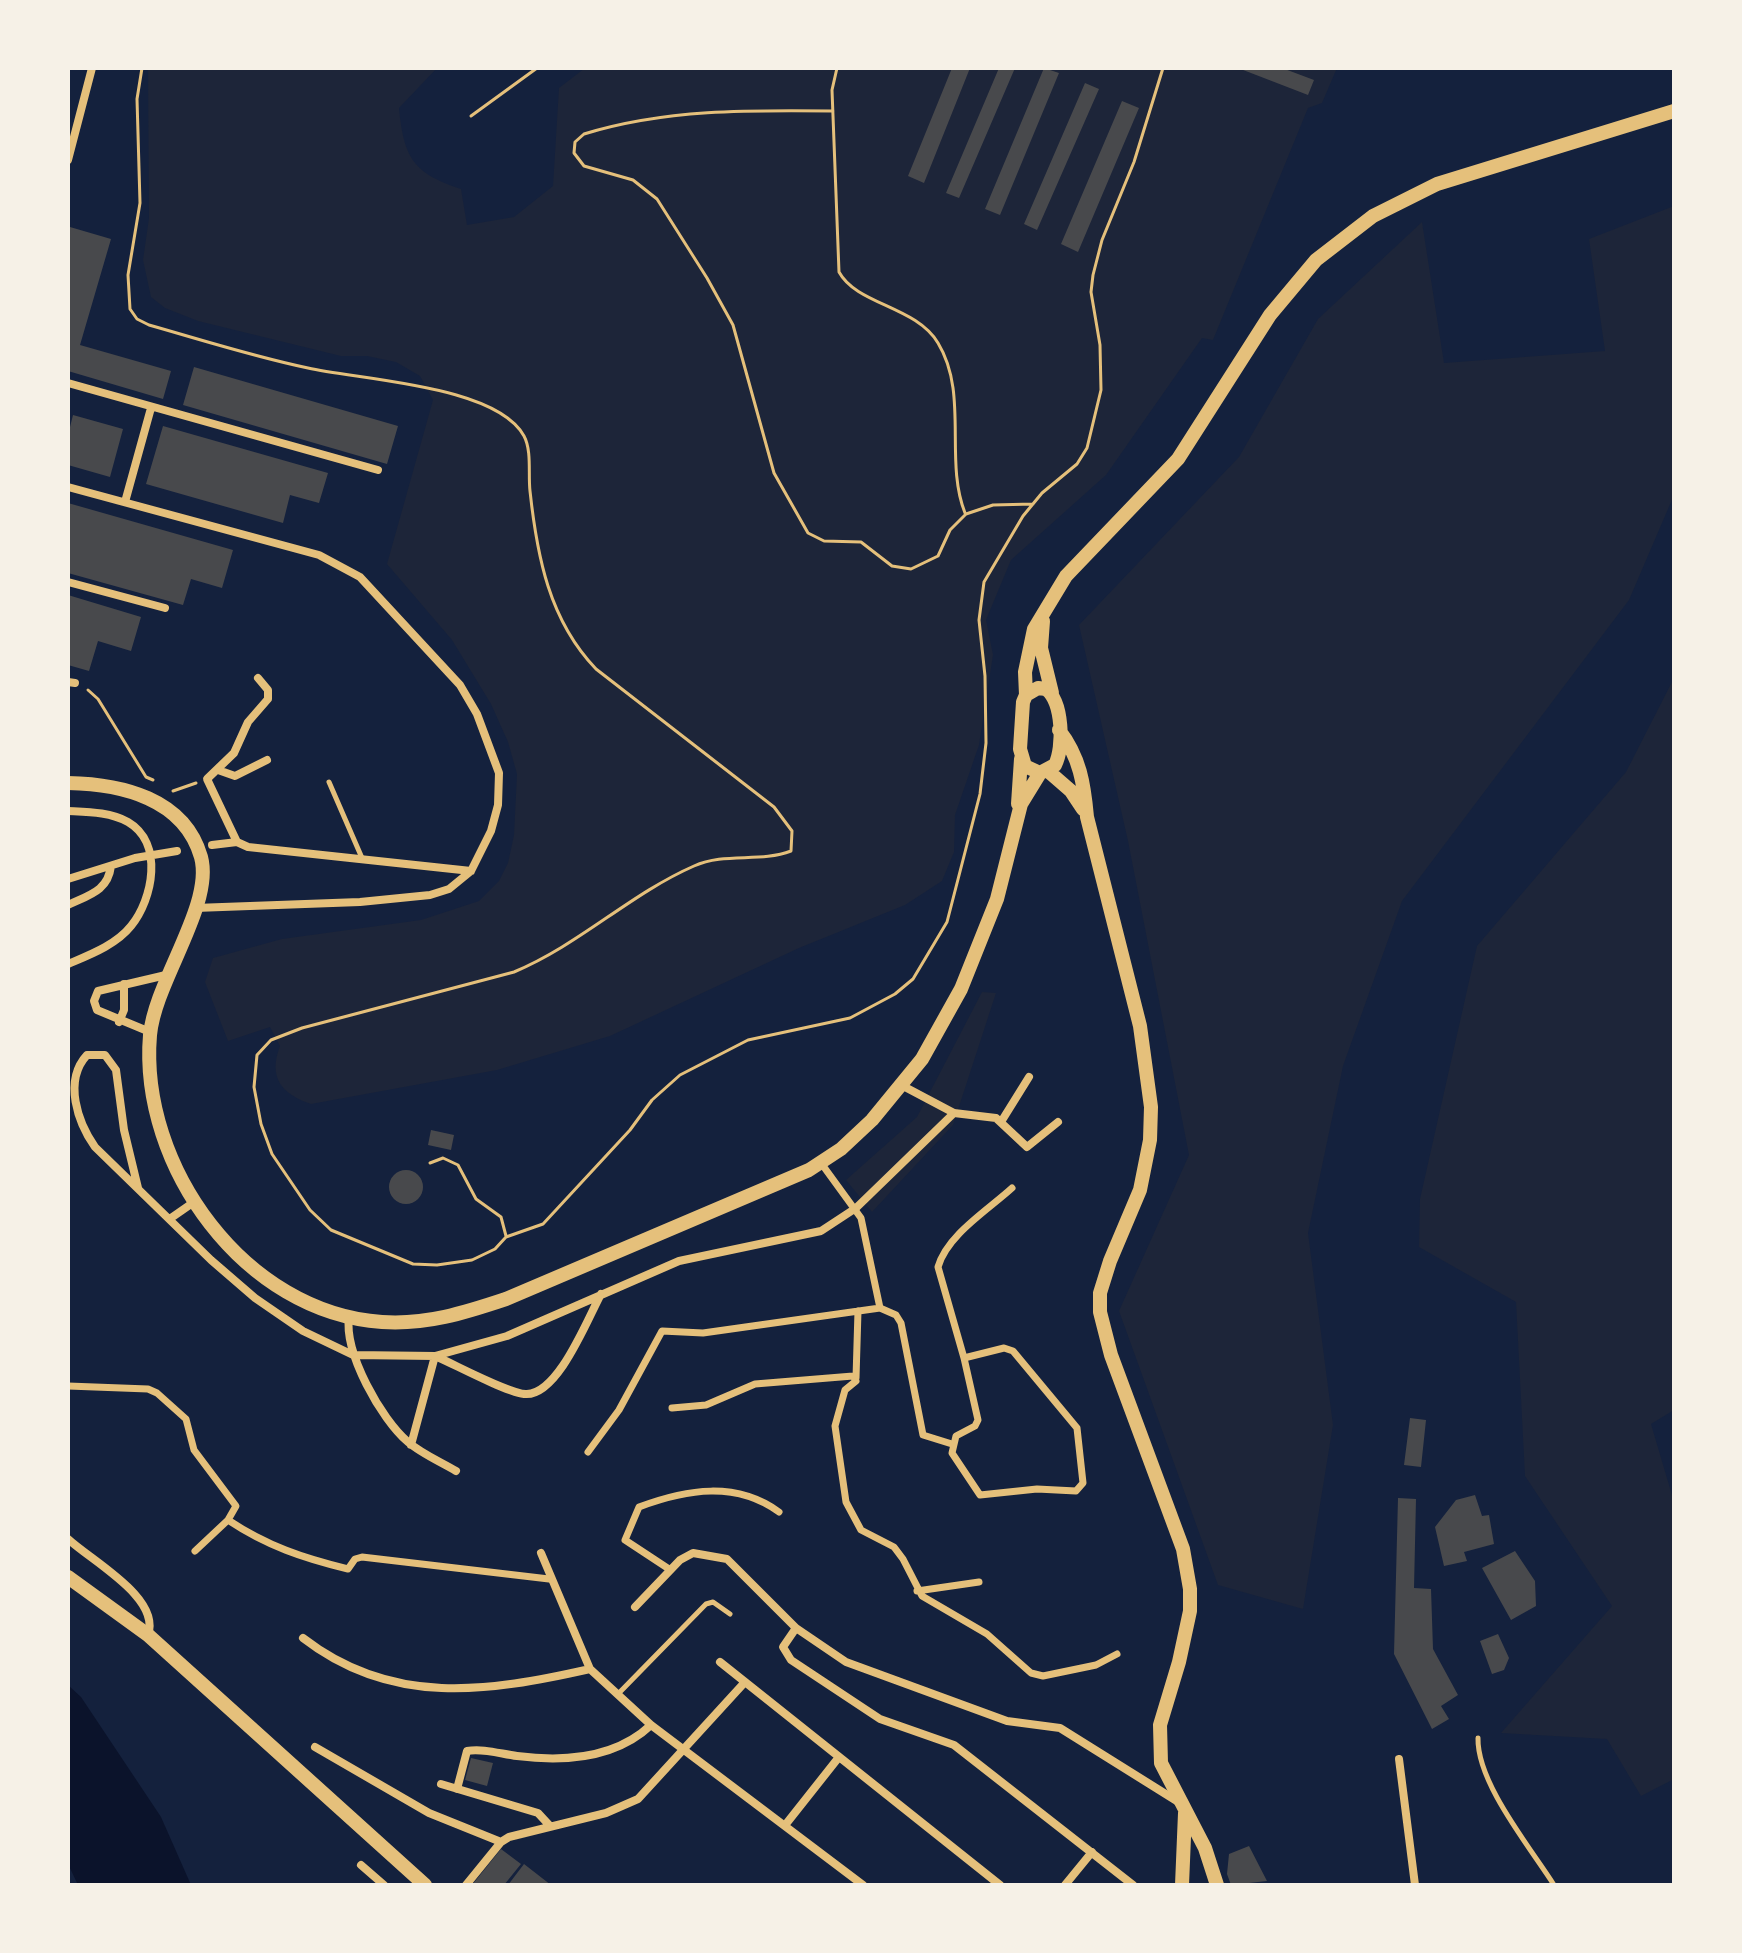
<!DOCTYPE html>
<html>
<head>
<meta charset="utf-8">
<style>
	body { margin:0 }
	#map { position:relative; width:1742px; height:1953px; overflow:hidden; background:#14213d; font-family:"Golos Text",sans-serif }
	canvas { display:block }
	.frame { position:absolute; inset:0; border:70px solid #f6f1e7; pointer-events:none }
</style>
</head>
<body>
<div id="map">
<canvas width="1742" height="1953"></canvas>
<div class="frame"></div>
</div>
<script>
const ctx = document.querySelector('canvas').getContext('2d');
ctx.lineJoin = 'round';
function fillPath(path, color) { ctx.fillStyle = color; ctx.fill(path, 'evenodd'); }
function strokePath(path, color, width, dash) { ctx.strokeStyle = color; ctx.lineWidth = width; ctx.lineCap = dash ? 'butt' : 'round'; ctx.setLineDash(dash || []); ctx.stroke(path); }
fillPath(new Path2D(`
	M148 68H437L399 108C404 158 413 173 461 189L467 225 514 217 553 186 559 88 585 68H1337L1322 103 1308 108 1213 340 1202 338 1106 475 1011 560 986 620 993 655 979 745 955 815 954 852 942 881 905 905 799 948 610 1036 497 1070 311 1104C281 1094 268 1077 280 1046L270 1027 228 1041 205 982 213 958 282 939 421 920 479 901 499 881 508 863 514 835 517 774 508 742 491 704 452 640 387 564 433 400 420 376 396 362 367 356H341L198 321 165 308 151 297 143 260 149 218Z
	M1674 206V495L1629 600 1402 901 1343 1066 1308 1233 1333 1425 1303 1609 1218 1585 1119 1311 1189 1155 1128 841 1079 625 1239 457 1318 319 1422 222 1444 363 1605 351 1589 239Z
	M1674 678V1410L1651 1424 1674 1502V1779L1641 1796 1607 1739 1501 1733 1612 1606 1525 1476 1516 1302 1419 1247 1420 1199 1477 946 1626 772Z
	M982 992 996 993 953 1125 872 1212 846 1180 917 1117Z`), '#1d2539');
fillPath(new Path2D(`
	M68 1685 81 1697 161 1817 191 1885H78L68 1864Z`), '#0b132b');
fillPath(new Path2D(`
	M952 68H970L924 183 908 176Z
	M999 68H1015L959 198 946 193Z
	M1044 68 1059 73 1000 215 985 209Z
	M1238 68H1282L1314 80 1308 95Z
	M1085 83 1099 89 1037 230 1024 224Z
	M1122 101 1139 108 1078 252 1061 244Z
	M70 227 111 239 80 345 171 371 163 399 68 371Z
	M194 367 398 426 387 464 183 405Z
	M73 415 123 429 110 477 68 465V435Z
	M163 426 328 473 319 503 290 495 283 523 146 484Z
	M68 503 233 550 222 588 191 579 183 605 68 573Z
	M68 595 141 617 131 651 98 641 89 671 68 665Z
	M431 1130 454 1135 451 1150 428 1145Z
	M389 1187a17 17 0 1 1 34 0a17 17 0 1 1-34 0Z
	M1410 1418 1426 1420 1421 1467 1404 1465Z
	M1475 1495 1482 1516 1489 1515 1494 1544 1464 1552 1467 1561 1444 1566 1435 1527 1456 1500Z
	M1398 1498 1416 1499 1414 1588 1431 1589 1433 1649 1458 1695 1441 1706 1449 1719 1432 1729 1394 1654Z
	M1515 1551 1535 1581 1536 1606 1511 1620 1482 1568Z
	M1498 1634 1509 1658 1504 1670 1492 1674 1480 1641Z
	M471 1758 493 1763 487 1786 465 1780Z
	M1249 1846 1267 1881 1231 1885 1227 1874 1229 1854Z
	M501 1849 521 1864 504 1885H472Z
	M524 1864 551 1885H508Z`), '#48494c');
strokePath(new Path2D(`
	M142 68 137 99 140 203 128 275 130 309 137 319 149 325C202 340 255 357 308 368 360 380 496 385 524 436 532 451 528 474 530 491 537 556 549 620 596 669L774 807 792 831 791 851C760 863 725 852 694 866 630 894 579 945 514 972L302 1028 271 1040 257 1055 254 1087 261 1124 272 1154 310 1210 331 1230 413 1264 437 1265 472 1260 495 1249 506 1237 543 1224 630 1130 652 1100 680 1075 748 1040 850 1018 895 994 913 979 947 922 980 794 986 743 985 676 979 620 984 582 1023 516 1042 493 1077 464 1087 448 1101 390 1100 345 1091 292 1093 275 1102 240 1134 162 1163 68
	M837 68 832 90 839 272C857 305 916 306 938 343 969 394 944 460 965 513
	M833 111C749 110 665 109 584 134L575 142 574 153 584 166 633 180 657 199 707 278 733 325 774 473 808 533 824 541 861 542 892 566 911 569 938 556 950 530 966 514 993 505 1033 504
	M471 116 537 68
	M88 690 98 699 146 777 153 780
	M173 791 196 783
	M430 1163 443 1158 458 1165 476 1199 501 1217 506 1236`), '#e5c07b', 3);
strokePath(new Path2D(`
	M329 782 362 858
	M618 1694 706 1604 713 1602 730 1614
	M1478 1738C1477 1783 1530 1847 1554 1885`), '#e5c07b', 5);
strokePath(new Path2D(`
	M821 1163 861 1218 880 1308 896 1315 901 1323 923 1435 952 1444
	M964 1358 978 1420 975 1426 956 1436 952 1453 980 1495 1037 1489 1076 1491 1083 1483 1077 1428 1013 1351 1004 1348 964 1358 938 1267C947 1235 988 1210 1012 1188
	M856 1378 858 1311
	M68 1386 148 1389 157 1393 186 1419 194 1450 236 1506 228 1520 195 1551
	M672 1408 706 1405 755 1384 853 1376 856 1381 845 1390 835 1426 846 1502 861 1530 894 1547 903 1559 922 1596 987 1634 1031 1673 1043 1676 1096 1665 1117 1654
	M588 1452 619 1410 662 1331 703 1333 880 1308
	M228 1520C267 1546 303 1558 348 1569L355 1559 362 1557 549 1579
	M669 1569 625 1540 639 1507C687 1489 736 1481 779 1512
	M917 1591 979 1582`), '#e5c07b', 7);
strokePath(new Path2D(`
	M68 160 92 68
	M68 383 378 470
	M68 487 319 555 360 577 460 685 477 714 499 773 498 805 491 831 471 871 449 889 430 895 360 902 195 908
	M125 502 151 408
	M68 582 165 608
	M258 678 268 690V699L248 722 234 753 207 779 237 842 248 847 471 871
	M68 682 75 683
	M218 770 235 776 267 760
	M68 811C88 812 110 812 128 822 164 843 153 899 131 926 116 945 89 955 68 964
	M212 845 237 842
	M68 879 135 858 177 851
	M68 905C89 895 108 891 111 866
	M119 1022 124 1010V984
	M150 1032 97 1010 94 1001 98 991 166 975
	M903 1086 954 1113 996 1118 1027 1147 1058 1122
	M1001 1122 1029 1077
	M138 1188 124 1130 116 1070 105 1055H87C63 1081 78 1123 95 1147L211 1260 255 1298 303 1331 353 1355 435 1356 507 1336 679 1261 821 1231 856 1208 954 1113
	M171 1218 194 1202
	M349 1317C344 1353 381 1419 408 1442 422 1454 441 1462 456 1471
	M411 1445 435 1356C454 1364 509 1394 526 1394 558 1395 587 1320 601 1294
	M68 1539C93 1562 161 1598 148 1635
	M541 1553 590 1669 651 1725 863 1885
	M635 1607 680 1560 693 1553 727 1559 796 1628 846 1662 1007 1721 1060 1728 1180 1803
	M796 1628 783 1647 791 1660 880 1719 954 1745 1133 1885
	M303 1638C392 1707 488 1692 590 1669
	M720 1662 1000 1885
	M315 1747 429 1813 501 1842
	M1399 1759 1415 1885
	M441 1784 538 1813 550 1826
	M457 1789 467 1751C483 1748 501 1754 517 1756 564 1762 615 1759 651 1725
	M786 1824 839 1757
	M361 1865 384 1885
	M466 1885 501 1842 509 1837 606 1813 638 1799 745 1682
	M1065 1885 1092 1852`), '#e5c07b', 8);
strokePath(new Path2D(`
	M1043 621 1041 648 1052 693
	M1038 688 1046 689C1063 702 1064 747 1055 765L1040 773 1025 766 1020 749 1023 702 1026 695Z
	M1026 695 1025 672 1034 629 1066 576 1178 459 1270 315 1316 260 1373 216 1437 184 1674 111
	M1059 730C1080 757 1084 784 1087 817L1140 1026 1151 1107 1150 1140 1140 1190 1110 1261 1100 1293V1312L1111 1355 1183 1549 1190 1589V1611L1179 1662 1160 1725 1161 1763 1205 1848 1217 1885
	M1048 771 1071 791 1083 809
	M68 783C121 784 184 798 201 857 214 905 155 981 150 1035 139 1166 245 1313 382 1322 426 1325 464 1313 506 1299L809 1170 841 1149 872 1120 922 1059 961 989 997 899 1021 804 1040 773
	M1018 804 1021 759
	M68 1577 148 1635 425 1885
	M1182 1885 1185 1813`), '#e5c07b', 14);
</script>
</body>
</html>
